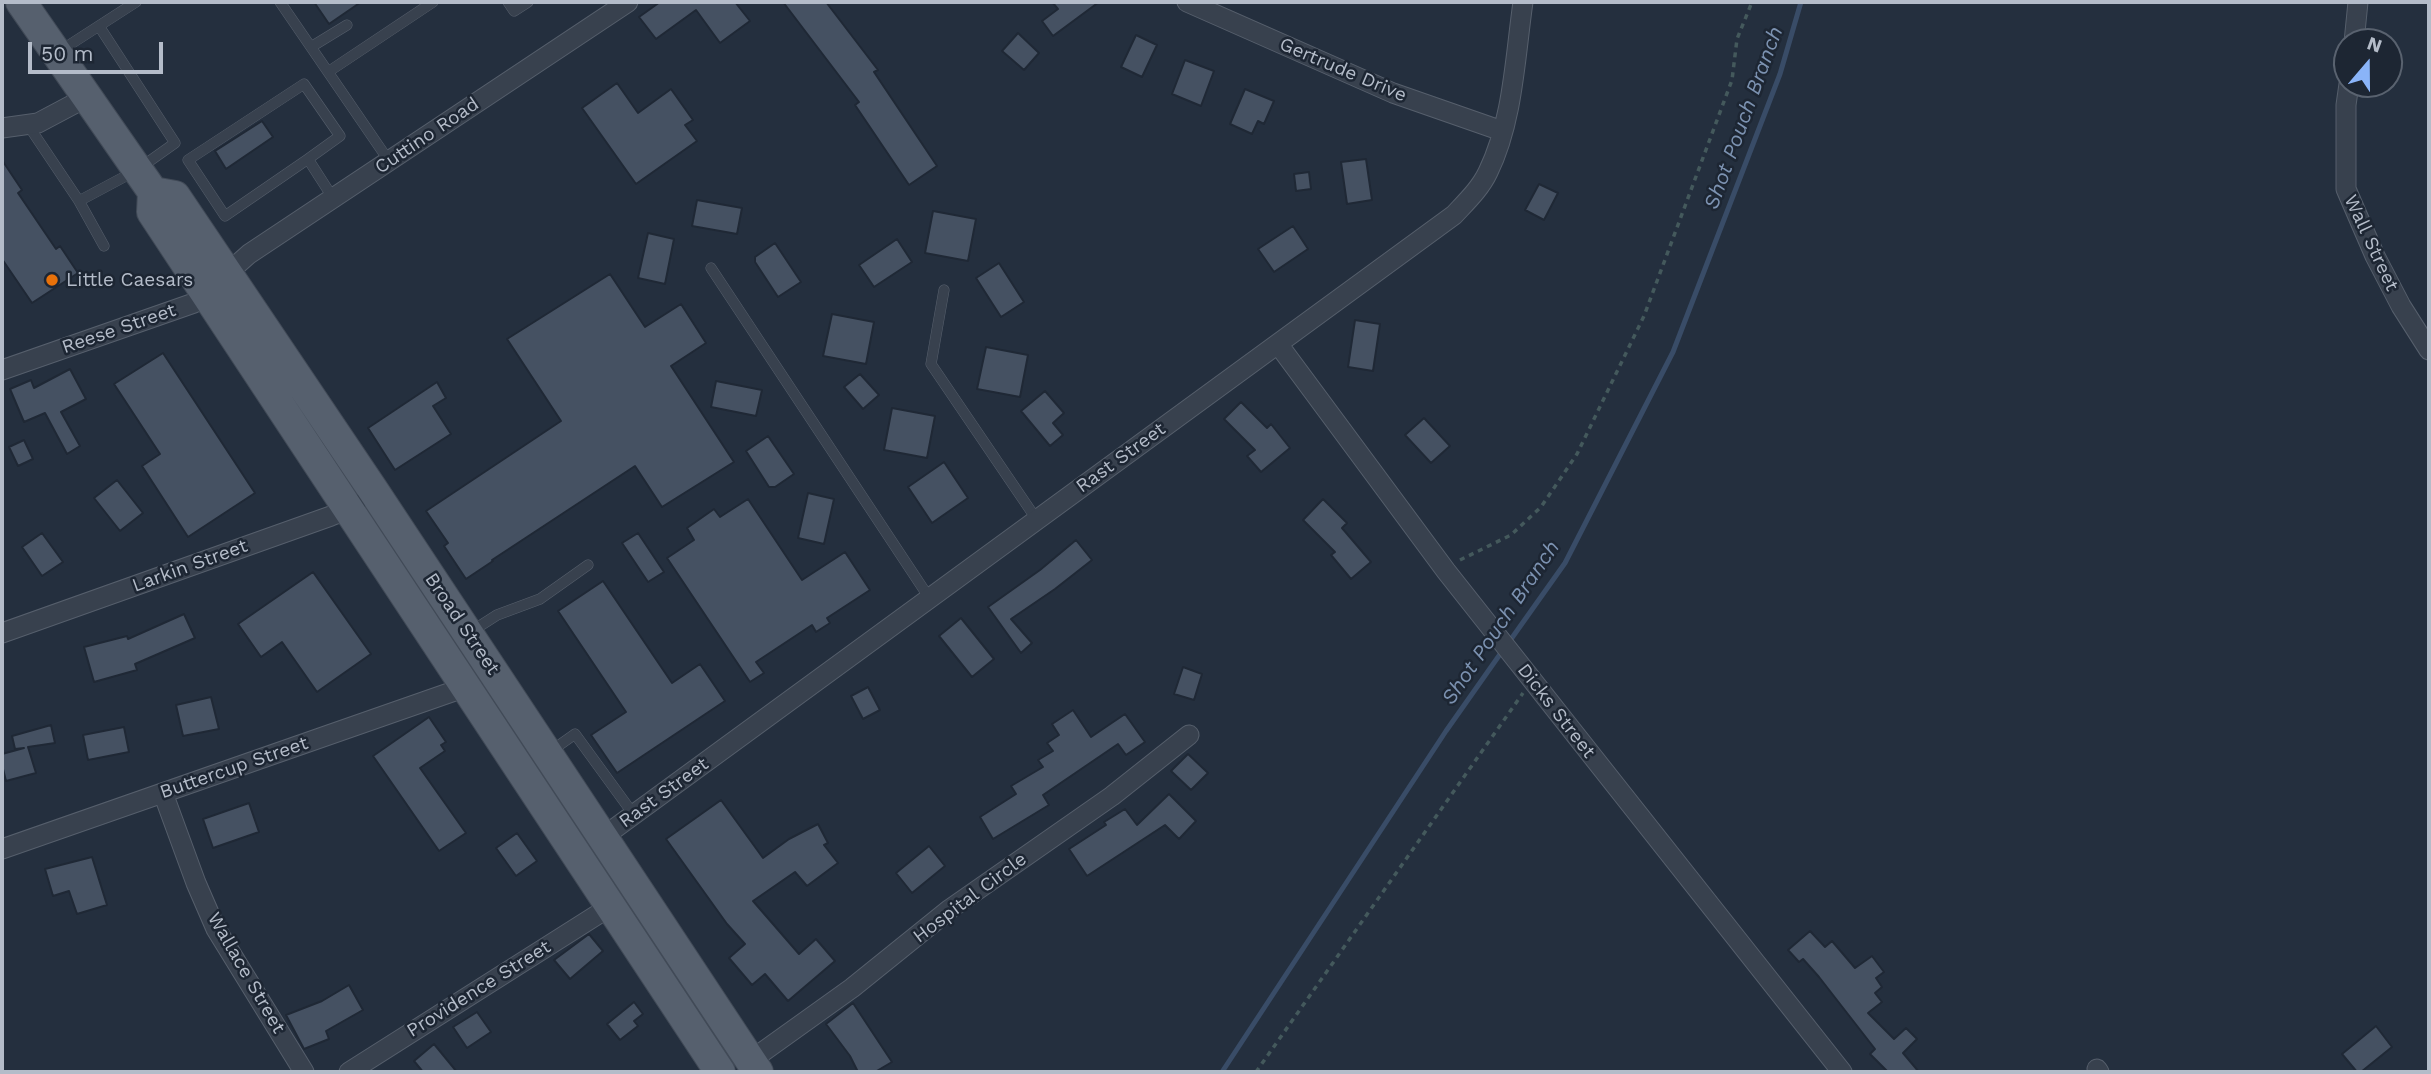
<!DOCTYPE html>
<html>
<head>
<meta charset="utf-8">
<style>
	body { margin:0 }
	#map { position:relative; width:2431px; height:1074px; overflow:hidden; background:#242f3e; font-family:"Work Sans",sans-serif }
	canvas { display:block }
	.frame { position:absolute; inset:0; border:4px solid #b4bcc9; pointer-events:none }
	.north { position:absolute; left:2333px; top:28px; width:70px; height:70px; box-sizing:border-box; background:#1d2633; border:2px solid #59626f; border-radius:50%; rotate:20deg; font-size:19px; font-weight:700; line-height:28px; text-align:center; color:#b4bcc9 }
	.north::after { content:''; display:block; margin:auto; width:24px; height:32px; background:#8ab4f8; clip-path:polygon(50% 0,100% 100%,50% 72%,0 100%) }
	.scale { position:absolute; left:28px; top:42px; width:135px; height:32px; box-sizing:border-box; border:4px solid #b4bcc9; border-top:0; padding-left:9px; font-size:21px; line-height:24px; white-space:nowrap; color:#b4bcc9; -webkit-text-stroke:5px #1d2633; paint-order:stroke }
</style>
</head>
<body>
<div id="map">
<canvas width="2431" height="1074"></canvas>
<div class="frame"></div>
<div class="north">N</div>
<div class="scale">50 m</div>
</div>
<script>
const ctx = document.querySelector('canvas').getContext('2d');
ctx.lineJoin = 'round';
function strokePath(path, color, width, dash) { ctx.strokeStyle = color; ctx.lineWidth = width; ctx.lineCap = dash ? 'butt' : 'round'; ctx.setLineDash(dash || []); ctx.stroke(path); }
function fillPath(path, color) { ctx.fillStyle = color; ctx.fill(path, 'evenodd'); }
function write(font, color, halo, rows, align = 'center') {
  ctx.font = font + ' "Work Sans",sans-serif'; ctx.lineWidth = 5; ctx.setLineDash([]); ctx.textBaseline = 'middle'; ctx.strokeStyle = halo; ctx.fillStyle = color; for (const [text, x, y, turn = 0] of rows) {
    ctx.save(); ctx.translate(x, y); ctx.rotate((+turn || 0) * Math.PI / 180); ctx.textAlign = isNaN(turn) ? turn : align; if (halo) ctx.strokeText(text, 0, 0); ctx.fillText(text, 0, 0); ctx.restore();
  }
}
strokePath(new Path2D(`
	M1509 642 1565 563 1673 352 1780 74 1801 2
	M1222 1072 1446 731 1503 650`), '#394c67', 5);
const building = new Path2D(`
	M314 2H361L329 24Z
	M660 2H735L750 21 720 43 696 10 656 39 639 17Z
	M783 2H826L878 70 874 72 937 166 909 185 855 105 859 102Z
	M1052 2H1099L1053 36 1042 21 1058 9Z
	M1018 33 1039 53 1024 70 1002 51Z
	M1136 35 1157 45 1142 77 1121 67Z
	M1185 60 1214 71 1201 106 1172 94Z
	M617 83 638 113 671 89 693 120 685 125 697 141 636 184 582 108Z
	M1245 89 1274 101 1264 124 1258 121 1252 134 1230 124Z
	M262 121 273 137 226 169 215 151Z
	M1366 159 1372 200 1347 204 1341 162Z
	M2 160 22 190 18 193 56 249 60 246 78 273 32 303 2 259Z
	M1309 172 1311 189 1296 191 1294 174Z
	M1539 184 1558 193 1544 220 1525 210Z
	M697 200 742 208 737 234 692 226Z
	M933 211 976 219 968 261 925 253Z
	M1293 226 1308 249 1274 272 1258 249Z
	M648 233 674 239 665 284 638 278Z
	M897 239 912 262 874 287 859 265Z
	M775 243 801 282 778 297 755 262V257Z
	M999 263 1024 302 1001 317 976 278Z
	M610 274 645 327 681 304 706 343 671 366 734 462 662 507 635 466 492 560 493 561 466 579 444 546 448 543 426 511 561 421 507 339Z
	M832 314 874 322 866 364 823 356Z
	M1355 320 1380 324 1373 371 1348 367Z
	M986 347 1028 355 1020 397 977 389Z
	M163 353 255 493 188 537 142 466 160 454 114 384Z
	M70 369 86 399 61 412 80 446 67 454 45 413 24 422 10 389 31 380 34 388Z
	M860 374 879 395 863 409 844 387Z
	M716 381 762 390 756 416 711 407Z
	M437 382 446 398 433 406 451 434 395 470 368 428Z
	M1045 391 1064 413 1053 423 1063 435 1050 446 1021 411Z
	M1241 402 1267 428 1271 424 1290 448 1261 472 1247 456 1255 450 1224 419Z
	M892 408 935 416 927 458 884 450Z
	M1424 418 1450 446 1431 463 1405 435Z
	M768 436 794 474 775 487H769L746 451Z
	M24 440 33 459 18 466 9 447Z
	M944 462 968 498 932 523 908 487Z
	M117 480 143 513 120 531 94 498Z
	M808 493 834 499 824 544 798 538Z
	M748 499 802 580 845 552 870 590 827 618 830 623 816 632 812 625 756 662 764 673 750 682 667 558 694 540 687 528 714 509 720 517Z
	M1323 499 1347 523 1342 528 1371 562 1351 579 1331 555 1335 552 1303 520Z
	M42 533 63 562 42 576 22 547Z
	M638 533 664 572 648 582 622 543Z
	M1076 540 1092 560 1055 589 1011 619 1032 643 1021 653 988 607 1040 570Z
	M313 572 371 654 317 692 282 642 261 657 238 624Z
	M603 581 672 683 700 664 725 701 617 773 591 735 626 712 558 611Z
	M184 614 195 638 135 664 137 670 94 682 84 647 127 636 128 639Z
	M961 618 994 659 972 677 939 636Z
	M1183 667 1202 674 1194 700 1174 694Z
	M868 687 880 710 863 719 851 696Z
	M211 697 219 729 183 736 176 705Z
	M1073 710 1091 737 1125 714 1145 742 1126 755 1118 744 1043 795 1049 805 993 839 980 817 1016 794 1011 786 1043 767 1038 760 1053 751 1047 743 1059 735 1052 724Z
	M429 717 446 742 441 745 445 751 420 768 466 833 439 851 373 756Z
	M51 725 55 743 28 747 36 773 6 781 2 765V754L24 748 15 749 12 736Z
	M124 727 129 752 88 760 83 735Z
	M1188 754 1208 773 1191 790 1171 771Z
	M1169 794 1196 821 1179 839 1165 825 1087 876 1069 849 1106 825 1104 822 1125 809 1137 825Z
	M721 800 763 858 789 839 818 824 828 843 824 845 838 863 807 886 795 872 753 901 799 954 816 939 835 961 788 1001 765 974 752 985 729 958 745 944 727 924 666 839Z
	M249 803 259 832 213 848 203 819Z
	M517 833 537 861 516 876 496 848Z
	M929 846 945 866 912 893 896 873Z
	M92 857 107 905 77 914 69 891 53 896 45 869Z
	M1810 931 1825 947 1832 941 1855 968 1872 956 1884 972 1876 978 1882 987 1875 993 1882 1002 1868 1013 1894 1039 1906 1028 1917 1039 1903 1053 1919 1072H1888L1870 1054 1875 1049 1819 977 1803 959 1799 962 1788 950Z
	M589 934 603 951 570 979 554 960Z
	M349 985 363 1010 326 1031 329 1039 304 1049 286 1015 322 1001Z
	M634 1002 643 1014 634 1021 638 1026 620 1040 607 1024Z
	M853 1003 892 1062 875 1072H858L850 1056 826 1024Z
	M477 1012 491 1032 467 1048 453 1027Z
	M2376 1026 2392 1047 2361 1072H2357L2342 1054Z
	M434 1044 457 1072H423L414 1061Z`);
fillPath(building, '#455162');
strokePath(building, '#1f2835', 2);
const service = new Path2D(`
	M280 2 389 161
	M508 2 514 11 528 2
	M311 47 347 25
	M60 51 136 2
	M328 72 433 2
	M28 125 79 201 137 170 175 143 99 26
	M308 159 225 216 188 160 304 84 340 136 308 159 333 198
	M79 201 104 246
	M711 268 930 599
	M944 290 931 364 1037 520
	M472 631 497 615 540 599 588 565
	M551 751 575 734 634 815`);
const minor = new Path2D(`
	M1187 2 1393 93 1502 131
	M2354 42 2358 2
	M2349 84 2346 105V189L2375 256 2401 306 2429 350
	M2 128 38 123 87 97
	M1278 344 1446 571 1842 1072
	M2 370 194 303 249 254 628 2
	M2 633 331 516 349 509 356 504
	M163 793 196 883 216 929 304 1072
	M603 837 1454 215C1466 202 1480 189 1488 172 1513 121 1515 58 1523 2
	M2 849 466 687
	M750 1061 852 988 950 909 1112 796 1189 735
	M2097 1069 2099 1072
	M349 1072 611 906`);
const primary = new Path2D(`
	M21 2 153 192 152 212 720 1072
	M153 192 175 196 373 490 758 1072`);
strokePath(service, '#565f6c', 11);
strokePath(minor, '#565f6c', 21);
strokePath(primary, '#414a57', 32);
strokePath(new Path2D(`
	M1460 560 1511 535 1541 507 1577 454 1644 316 1732 80 1737 39 1752 2
	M1256 1072 1523 693`), '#44595c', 3.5, [5, 5]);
strokePath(service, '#38414e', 10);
strokePath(minor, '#38414e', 19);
strokePath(primary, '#56606e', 30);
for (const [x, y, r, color] of [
	[52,280,7,"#e8710a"]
]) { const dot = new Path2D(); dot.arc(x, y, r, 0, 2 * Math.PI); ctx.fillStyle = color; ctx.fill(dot); strokePath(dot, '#1d2633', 2.5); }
write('19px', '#b4bcc9', '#1d2633', [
	["Gertrude Drive",1343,70,23],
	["Cuttino Road",427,136,-34],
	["Wall Street",2371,243,65],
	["Reese Street",119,329,-19],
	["Rast Street",1121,458,-36],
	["Larkin Street",190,566,-20],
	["Broad Street",462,624,56],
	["Dicks Street",1556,711,52],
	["Buttercup Street",234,768,-19],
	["Rast Street",664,793,-36],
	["Hospital Circle",970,898,-37],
	["Wallace Street",246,973,60],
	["Providence Street",479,989,-32]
]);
write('19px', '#b4bcc9', '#1d2633', [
	["Little Caesars",66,280]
], 'left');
write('italic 21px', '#7c92b1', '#1d2633', [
	["Shot Pouch Branch",1744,118,-70],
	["Shot Pouch Branch",1501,623,-56]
]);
</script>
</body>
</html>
